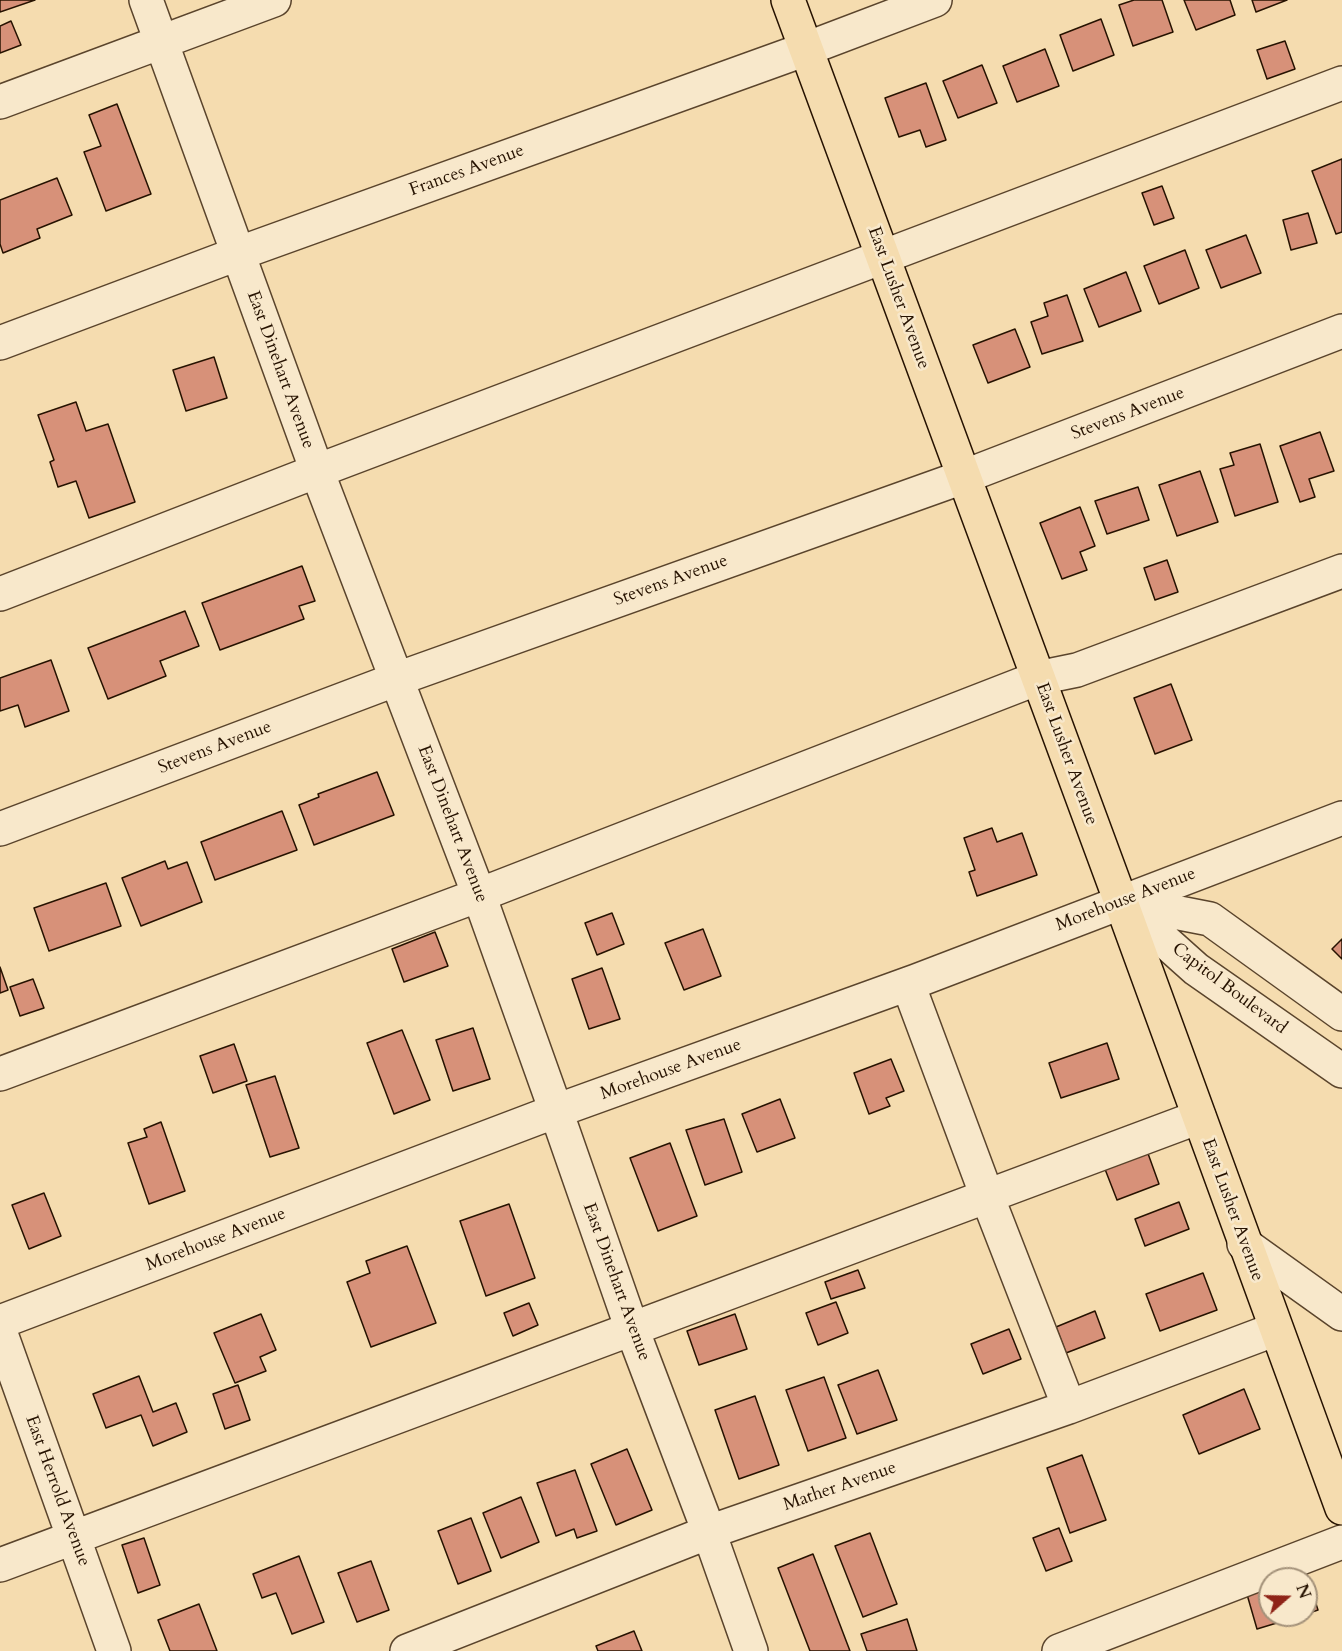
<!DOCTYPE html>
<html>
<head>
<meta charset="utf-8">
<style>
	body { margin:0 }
	#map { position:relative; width:1342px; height:1651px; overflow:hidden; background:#f5dcaf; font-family:Cardo,serif }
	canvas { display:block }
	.north { position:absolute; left:1258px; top:1567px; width:60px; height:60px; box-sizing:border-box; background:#f8e8cb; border:2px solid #a4927a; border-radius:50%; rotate:70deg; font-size:16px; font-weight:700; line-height:24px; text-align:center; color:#261200 }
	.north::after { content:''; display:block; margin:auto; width:21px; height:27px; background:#8f2418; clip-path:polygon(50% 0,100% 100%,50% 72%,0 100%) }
</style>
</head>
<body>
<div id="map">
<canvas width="1342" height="1651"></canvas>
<div class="north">N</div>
</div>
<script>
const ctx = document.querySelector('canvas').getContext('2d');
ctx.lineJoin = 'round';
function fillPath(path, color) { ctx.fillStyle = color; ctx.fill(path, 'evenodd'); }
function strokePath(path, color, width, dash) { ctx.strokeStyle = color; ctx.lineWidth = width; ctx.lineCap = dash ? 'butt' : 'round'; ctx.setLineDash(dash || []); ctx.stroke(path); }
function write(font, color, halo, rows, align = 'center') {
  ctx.font = font + ' Cardo,serif'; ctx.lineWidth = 5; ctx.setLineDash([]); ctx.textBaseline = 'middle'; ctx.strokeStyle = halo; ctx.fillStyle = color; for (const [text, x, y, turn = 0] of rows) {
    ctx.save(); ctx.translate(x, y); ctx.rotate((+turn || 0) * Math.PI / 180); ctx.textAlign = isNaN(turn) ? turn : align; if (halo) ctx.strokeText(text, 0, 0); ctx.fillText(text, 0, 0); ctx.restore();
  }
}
const building = new Path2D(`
	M0 0H35L0 12Z
	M1134 0H1162L1173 32 1133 46 1119 5Z
	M1184 0H1230L1235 15 1196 30Z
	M1252 0H1287L1256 12Z
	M1101 19 1114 55 1073 71 1060 35Z
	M11 21 21 45 0 53V26Z
	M1285 41 1295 69 1267 79 1257 50Z
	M1045 49 1059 86 1017 102 1003 66Z
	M982 65 997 103 958 118 943 81Z
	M926 83 946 140 926 147 920 130 899 137 885 98Z
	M117 104 151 194 106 211 84 152 101 146 89 115Z
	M1342 159V232L1336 234 1312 171Z
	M57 178 72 215 37 229 40 238 3 253 0 244V200Z
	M1162 186 1174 218 1154 225 1142 193Z
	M1308 213 1317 243 1291 250 1283 220Z
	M1246 235 1261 273 1221 288 1206 250Z
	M1185 250 1199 288 1159 304 1144 266Z
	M1126 272 1141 311 1099 327 1084 289Z
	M1067 295 1083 341 1042 354 1031 322 1048 316 1044 303Z
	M1015 329 1030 367 988 383 973 345Z
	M214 357 227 398 186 411 173 370Z
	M76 402 86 431 108 424 135 502 89 518 76 481 58 487 50 462 54 460 38 415Z
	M1320 432 1334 471 1309 479 1315 497 1300 502 1280 446Z
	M1260 444 1278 502 1235 516 1220 469 1234 465 1230 453Z
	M1200 471 1218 522 1177 536 1159 485Z
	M1138 487 1149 520 1107 534 1095 501Z
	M1080 507 1095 546 1080 552 1087 570 1062 579 1040 523Z
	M1167 560 1178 592 1155 600 1144 568Z
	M302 566 315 601 299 606 304 619 220 650 202 603Z
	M185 611 199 646 160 661 166 676 108 699 88 648Z
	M51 660 69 711 25 727 18 705 0 711V678Z
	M1171 684 1192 740 1155 754 1134 698Z
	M377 772 394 815 314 845 299 805 319 797 318 794Z
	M282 811 297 850 215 880 201 842Z
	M992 828 997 842 1022 833 1037 875 977 896 969 872 975 870 964 838Z
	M165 861 168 869 187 862 202 902 141 926 122 878Z
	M106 883 121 926 49 951 34 908Z
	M612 913 624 944 597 955 585 923Z
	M703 929 721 976 684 990 665 943Z
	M435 932 448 966 404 982 392 949Z
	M1342 939V959L1332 949Z
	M0 967 8 990 0 993Z
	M602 968 620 1019 589 1029 572 979Z
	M33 979 44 1008 20 1016 10 987Z
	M473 1028 490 1079 453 1091 436 1040Z
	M402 1030 430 1100 394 1114 367 1043Z
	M1107 1043 1119 1079 1061 1098 1049 1063Z
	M234 1044 247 1081 213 1093 200 1056Z
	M891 1059 904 1091 886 1098 890 1106 869 1114 854 1073Z
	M275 1076 299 1148 270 1157 246 1085Z
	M780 1099 795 1138 757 1152 742 1114Z
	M724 1119 742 1172 705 1185 686 1130Z
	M161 1122 185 1191 149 1204 128 1143 147 1137 144 1129Z
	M670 1143 697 1216 658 1231 630 1158Z
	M1146 1148 1159 1184 1117 1200 1103 1164Z
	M44 1193 61 1236 29 1249 12 1205Z
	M1179 1202 1189 1229 1145 1246 1135 1219Z
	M509 1204 535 1278 486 1296 460 1221Z
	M407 1246 436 1323 371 1347 347 1282 370 1273 366 1261Z
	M858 1270 865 1288 831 1299 825 1282Z
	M1203 1273 1217 1310 1160 1331 1146 1294Z
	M836 1302 848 1333 818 1345 806 1313Z
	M529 1303 538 1325 513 1336 504 1313Z
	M1095 1311 1105 1338 1066 1353 1056 1327Z
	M261 1314 276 1350 260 1357 266 1371 235 1383 214 1333Z
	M735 1314 747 1349 699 1365 687 1331Z
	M1009 1329 1021 1359 983 1374 971 1344Z
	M878 1370 897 1420 857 1434 838 1385Z
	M139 1376 153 1412 176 1403 187 1432 153 1446 141 1415 106 1428 93 1394Z
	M824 1377 846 1438 808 1451 786 1390Z
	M238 1385 250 1420 225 1429 213 1394Z
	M1244 1389 1260 1429 1199 1454 1183 1415Z
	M755 1396 779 1465 739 1479 715 1410Z
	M627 1449 652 1510 616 1525 591 1464Z
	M1082 1455 1106 1520 1070 1533 1047 1468Z
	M575 1470 597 1531 577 1538 574 1529 556 1536 537 1483Z
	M521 1497 539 1542 501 1558 483 1513Z
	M471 1518 491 1571 458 1584 438 1531Z
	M1059 1528 1072 1561 1046 1571 1033 1538Z
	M870 1533 897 1604 863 1617 835 1546Z
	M144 1538 160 1585 138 1593 122 1545Z
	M813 1554 850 1651H810L778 1568Z
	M299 1556 324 1622 292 1634 276 1593 262 1598 253 1574Z
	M371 1561 389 1610 357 1622 338 1573Z
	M1306 1573 1318 1610 1306 1614V1579H1286Z
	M1270 1584V1615H1303L1257 1629 1246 1591Z
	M199 1604 217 1651H170L158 1620Z
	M907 1619 917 1651H867L861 1634Z
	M634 1631 642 1651H598L596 1646Z`);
fillPath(building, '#d79179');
strokePath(building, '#261200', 1.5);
const minor = new Path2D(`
	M146 0 317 471 479 895 556 1111 632 1329 709 1532 751 1651
	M0 102 274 0
	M0 343 237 254 806 49 935 0
	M0 594 317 471 1342 83
	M0 829 397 679 963 477 1342 331
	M1121 902 1196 969 1342 1071
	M1123 902 1210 919 1342 1014
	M908 984 987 1196 1069 1407
	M0 1074 479 895 1038 678 1077 670 1342 571
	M1244 1244 1342 1314
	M0 1322 556 1111 916 981 1342 818
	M0 1331 114 1651
	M0 1565 1199 1117
	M407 1651 709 1532 1069 1407 1276 1329
	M1059 1651 1342 1542`);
const major = new Path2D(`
	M788 0 1121 902 1342 1508`);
strokePath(minor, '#5a442c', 36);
strokePath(major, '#261200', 36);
strokePath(minor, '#f8e8cb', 33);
strokePath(major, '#f5dcaf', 33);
write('18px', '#261200', '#f8e8cb', [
	["Frances Avenue",467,171,-20],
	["East Lusher Avenue",898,298,70],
	["East Dinehart Avenue",280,370,70],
	["Stevens Avenue",1128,414,-21],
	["Stevens Avenue",671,581,-20],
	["Stevens Avenue",215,748,-21],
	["East Lusher Avenue",1066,754,70],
	["East Dinehart Avenue",452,824,69],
	["Morehouse Avenue",1126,900,-21],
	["Capitol Boulevard",1229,989,37],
	["Morehouse Avenue",671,1070,-20],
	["East Lusher Avenue",1232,1210,70],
	["Morehouse Avenue",216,1240,-21],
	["East Dinehart Avenue",616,1282,70],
	["Mather Avenue",840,1487,-19],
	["East Herrold Avenue",57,1491,70]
]);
</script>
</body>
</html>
